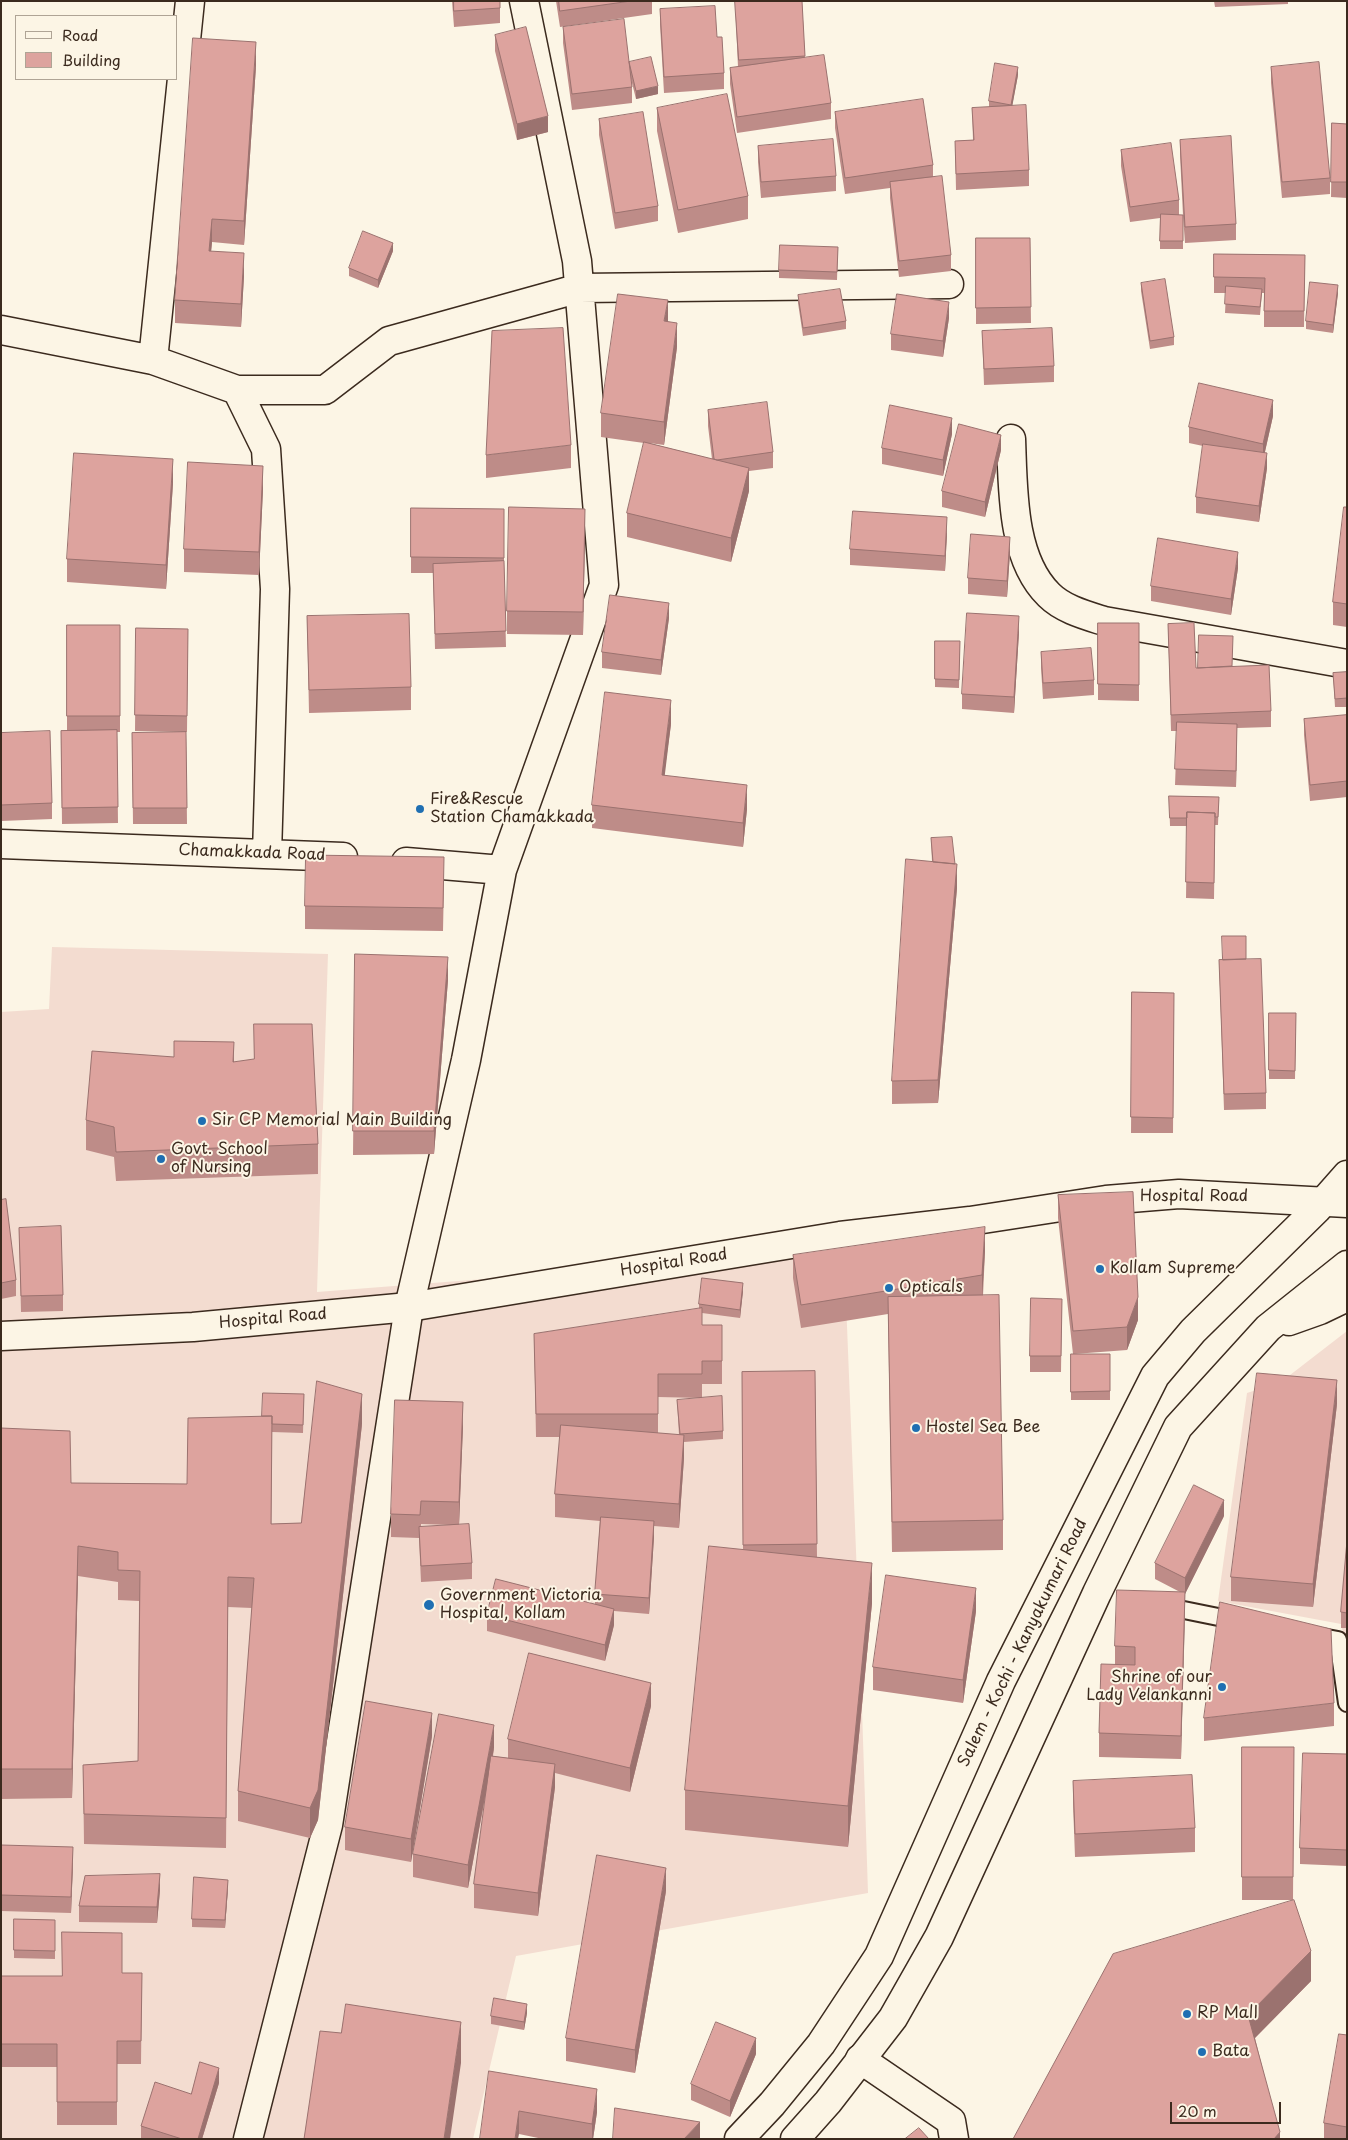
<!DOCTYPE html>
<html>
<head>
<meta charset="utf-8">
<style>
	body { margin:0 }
	#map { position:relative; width:1348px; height:2140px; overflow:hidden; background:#fcf5e5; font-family:"Playpen Sans",sans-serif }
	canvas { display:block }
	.frame { position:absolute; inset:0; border:2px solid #3b2a1e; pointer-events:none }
	.legend { position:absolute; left:15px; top:15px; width:162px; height:65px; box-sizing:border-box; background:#fcf5e5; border:1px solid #afa495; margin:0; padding:6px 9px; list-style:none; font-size:15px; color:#3b2a1e }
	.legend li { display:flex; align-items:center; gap:10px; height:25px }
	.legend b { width:25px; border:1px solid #afa495 }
	.scale { position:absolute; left:1170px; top:2102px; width:111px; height:22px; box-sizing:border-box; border:2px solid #3b2a1e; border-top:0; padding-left:6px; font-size:15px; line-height:18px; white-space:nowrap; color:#3b2a1e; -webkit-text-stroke:4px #fcf5e5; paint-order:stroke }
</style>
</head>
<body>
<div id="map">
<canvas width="1348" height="2140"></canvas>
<div class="frame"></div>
<ul class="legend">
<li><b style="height:6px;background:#fcf5e5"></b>Road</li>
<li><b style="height:14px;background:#dda39e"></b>Building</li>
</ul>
<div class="scale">20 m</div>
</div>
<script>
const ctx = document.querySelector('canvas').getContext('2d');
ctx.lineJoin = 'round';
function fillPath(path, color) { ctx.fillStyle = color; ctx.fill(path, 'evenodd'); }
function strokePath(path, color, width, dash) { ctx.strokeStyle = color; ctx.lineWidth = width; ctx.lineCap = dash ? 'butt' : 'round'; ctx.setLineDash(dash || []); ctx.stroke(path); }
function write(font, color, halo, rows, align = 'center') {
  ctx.font = font + ' "Playpen Sans",sans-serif'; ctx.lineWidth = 4; ctx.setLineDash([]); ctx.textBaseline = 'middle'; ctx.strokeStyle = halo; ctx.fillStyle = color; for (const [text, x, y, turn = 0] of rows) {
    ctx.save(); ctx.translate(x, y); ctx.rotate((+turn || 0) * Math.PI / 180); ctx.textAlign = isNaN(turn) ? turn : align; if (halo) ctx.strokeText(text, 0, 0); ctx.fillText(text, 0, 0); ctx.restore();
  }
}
fillPath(new Path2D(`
	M52 947 328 954 317 1292 844 1251 858 1601 872 1603 862 1709 868 1893 516 1956 473 2139H1V1012L49 1009Z
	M1347 1331V1648L1341 1624 1218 1601 1247 1393 1281 1382Z`), '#f3dcd0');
const service = new Path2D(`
	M1164 1606 1238 1621
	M1311 1635 1338 1640 1347 1703`);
const minor = new Path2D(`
	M1 330 153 360 237 390H325L389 341 580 288 949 284
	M153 360 190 1
	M237 390 266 449 275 589 267 854
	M1011 439C1013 488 1011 558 1049 595 1063 609 1085 615 1104 621L1347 664
	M1 844 343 857
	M406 862 502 870
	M860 2059 951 2121 954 2139
	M248 2139 328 1825 409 1307 466 1060 502 870 604 585 577 261 524 1`);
const secondary = new Path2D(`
	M1 1336 193 1327 409 1307 840 1236 970 1221 1106 1200 1179 1194 1347 1203`);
const primary = new Path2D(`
	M1289 1321 1320 1310 1347 1297
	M739 2139 772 2104 821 2044 879 1956 1001 1681 1155 1376 1193 1331 1317 1209 1347 1175
	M795 2139 828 2102 893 2018 939 1937 1097 1593 1178 1427 1268 1328 1347 1265`);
strokePath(service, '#3b2a1e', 20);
strokePath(minor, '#3b2a1e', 31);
strokePath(secondary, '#3b2a1e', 31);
strokePath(primary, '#3b2a1e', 31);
strokePath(service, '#fcf5e5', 16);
strokePath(minor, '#fcf5e5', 28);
strokePath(secondary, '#fcf5e5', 28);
strokePath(primary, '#fcf5e5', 28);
fillPath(new Path2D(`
	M452 1H500V23L454 27Z
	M556 1H652V14L560 27Z
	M735 1H802L805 58 831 103V119L737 133 730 84V68L738 67Z
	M1214 1H1288V4L1215 7Z
	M660 9 717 37 724 73V89L664 93 660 25Z
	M563 27 629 63 658 94 636 99 631 79 632 87V103L572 110 563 43Z
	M495 35 548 132 517 140 495 51Z
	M256 66 244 245 212 242 211 251 244 276 241 327 175 323V300Z
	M1271 67 1330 178V194L1282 198 1271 83Z
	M1018 75 1012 106 1029 170V186L956 190 955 141 973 140 972 108 989 107V101Z
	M657 108 748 196V219L678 233 657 131Z
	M835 112 933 165V177L951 255V271L899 277 890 198V188L845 194 835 128Z
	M599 119 658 206V221L615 229 599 135Z
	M1332 123 1347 124V198L1331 197Z
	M1180 140 1236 224V240L1185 243 1183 216V249H1160V218L1130 222 1121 166V150L1179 200V215H1183L1180 155Z
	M758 146 836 176V191L761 198 758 162Z
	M976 238H1030L1031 323 976 324Z
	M838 247 837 280 779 278V270Z
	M393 251 378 288 349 276V268Z
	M1214 254 1305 255 1304 327H1264V293H1262L1260 315 1225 313 1226 293H1214Z
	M1141 283 1174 337V345L1150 349 1141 291Z
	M1338 293 1333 333 1306 329V321Z
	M798 295 846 321V329L803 336 798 303Z
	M949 318 943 357 891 350V334Z
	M982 331 1054 366V382L984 385Z
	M677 347 664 445 649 443 712 459 708 426V410L773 452V468L749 471V491L731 562 627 537V513L644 443 601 437V413Z
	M1273 416 1265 452 1267 468 1259 522 1196 513V497L1203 446 1189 443V427Z
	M952 434 943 476 882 464V448Z
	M571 445V468L486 478V455Z
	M1001 450 985 517 942 507V491Z
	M173 483 166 589 67 582V559Z
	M263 489 259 575 184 572V549Z
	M1347 507V627L1333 625V602Z
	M411 508 504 509V562L506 647 435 649 433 573H411Z
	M585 532 583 635 507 634V611Z
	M947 533 945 571 850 565V549Z
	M1010 552 1007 597 968 594V578Z
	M1238 568 1231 615 1151 601V586Z
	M307 616 411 687V710L309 713Z
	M669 618 661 675 602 668V652Z
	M1098 623H1139V701L1098 700Z
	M1168 624 1196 668 1232 666 1271 711V727L1237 728 1236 787 1175 785 1177 731H1171Z
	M67 625H120V732H117L118 823 62 824 61 731H67Z
	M136 628 188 629 187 732 135 731Z
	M1019 632 1014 713 962 709V694Z
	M935 641H960L959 688 935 687Z
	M1041 652 1094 680V695L1043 699 1041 668Z
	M1347 672V707H1335L1333 673Z
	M1347 715V797L1310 801 1304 735V719Z
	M671 724 664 775 747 809 743 847 592 828V805Z
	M186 732 187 824H133L132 733Z
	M1 733 52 803V819L1 821Z
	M1169 796 1219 797 1218 825H1215L1214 899 1186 898 1187 826H1170Z
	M931 838 955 864 957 888 938 1103 892 1104V1081L932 862Z
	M444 881 443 931 305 929V906Z
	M355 954 448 980 434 1154 353 1155Z
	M1246 959 1266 1093V1109L1224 1110 1219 960Z
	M1132 992 1174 993 1173 1133H1131Z
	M1269 1013H1296L1295 1079H1269Z
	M234 1062 318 1144V1174L116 1181 114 1157 86 1150V1120Z
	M1058 1195 1138 1320 1127 1350 1074 1354H1110V1400H1071V1354H1073L1058 1218Z
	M1 1200 16 1280V1296L1 1299Z
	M19 1228 63 1295V1311L21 1312Z
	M985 1251 983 1296 1003 1520V1550L892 1552 888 1314 801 1328 793 1278V1255Z
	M743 1291 740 1318 702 1313V1325H722V1384H702V1398L658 1397V1433L679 1435 677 1400 723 1431V1439L684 1442V1458L679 1528 654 1526V1537L649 1614 614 1611V1625L605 1661 487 1631V1615L595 1604V1594L600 1521 555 1517V1494L560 1437H536L534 1334 699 1309V1304Z
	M1062 1299 1061 1372H1030V1356Z
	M815 1371 817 1557 872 1603 848 1847 685 1830V1790L743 1549 742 1372Z
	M304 1394 303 1433 272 1432 271 1524 301 1523 362 1424 318 1820 310 1838 238 1821V1791L252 1608 228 1607 226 1848 84 1844 83 1765 138 1761 139 1601 118 1600V1582L78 1576 72 1798 1 1799V1428L71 1483 187 1484 262 1416Z
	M1337 1404 1313 1607 1231 1601V1577Z
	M463 1426 459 1525 472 1563V1579L421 1582 419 1538 391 1537V1514ZM421 1524 452 1525 421 1527Z
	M1224 1516 1185 1594 1181 1759 1099 1757V1733L1115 1664V1646L1180 1592 1155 1579V1563Z
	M1347 1541V1628H1341V1612Z
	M976 1611 963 1703 873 1690V1667Z
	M1334 1703V1726L1204 1741V1718Z
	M651 1706 630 1792 555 1773V1787L538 1916 474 1908V1884L487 1788 468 1888 413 1877V1854L494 1748 493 1756 508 1758V1739Z
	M432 1736 411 1862 345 1850V1827Z
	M1242 1747H1294L1293 1900 1311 1981 1255 2038 1280 2139H1013L1293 1900H1242Z
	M1347 1754V1866L1300 1864V1848Z
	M1073 1781 1195 1828V1852L1075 1857 1073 1804Z
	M1 1845 73 1863 71 1913 1 1911Z
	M228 1888 225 1928 192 1927V1919Z
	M160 1890 157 1923 79 1922V1906Z
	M666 1891 635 2073 566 2061V2038Z
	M14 1919 55 1920V1959L14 1958Z
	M122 1973H142L141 2064H117V2125H57V2067H1V1976H62Z
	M527 2013 524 2030 491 2024V2016Z
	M1347 2035V2139H1324V2123Z
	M756 2054 730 2117 691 2100V2084Z
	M489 2071 597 2112 593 2139H543L519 2134Z
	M219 2083 202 2139H141V2126L191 2094Z`), '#be8c88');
fillPath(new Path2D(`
	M256 42V66L244 245V221Z
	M1018 67V75L1011 113V105Z
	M658 86V94L636 99V91Z
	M548 116V132L517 140V124Z
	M212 219V242L209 274V251Z
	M393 243V251L378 288V280Z
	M244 253V276L241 327V304Z
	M1338 285V293L1333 333V325Z
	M668 300V323L664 321Z
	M949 302V318L943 357V341Z
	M677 323V347L664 445V422Z
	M1273 400V416L1263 460V444Z
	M952 418V434L943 476V460Z
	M1001 435V450L985 517V502Z
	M1267 453V468L1259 522V506Z
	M173 459V483L166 589V565Z
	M263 466V489L259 575V552Z
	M749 468V491L731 562V538Z
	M585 509V532L583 635V612Z
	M947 517V533L945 571V556Z
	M1010 537V552L1007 597V581Z
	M1238 552V568L1231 615V599Z
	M669 603V618L661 675V660Z
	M1019 616V632L1014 713V697Z
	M671 700V724L662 798V775Z
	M1237 724V739L1236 787V771Z
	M747 785V809L743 847V823Z
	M957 864V888L938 1103V1080Z
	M448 957V980L434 1154V1131Z
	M234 1042V1072L233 1062Z
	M985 1227V1251L982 1298V1275Z
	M743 1283V1291L740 1318V1310Z
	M1138 1297V1320L1127 1350V1327Z
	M1337 1380V1404L1313 1607V1584Z
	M362 1394V1424L318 1820 310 1838V1808Z
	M463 1402V1426L459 1525V1502Z
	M272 1416V1446L271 1554V1524Z
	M684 1435V1458L679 1528V1504Z
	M1224 1500V1516L1185 1594V1578Z
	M654 1521V1537L649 1614V1598Z
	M78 1546V1576L72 1798V1769Z
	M872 1563V1603L848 1847V1806Z
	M976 1588V1611L963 1703V1680Z
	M1185 1592V1615L1181 1759V1736Z
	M614 1609V1625L605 1661V1645Z
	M651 1683V1706L630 1792V1768Z
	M432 1713V1736L411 1862V1839Z
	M494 1725V1748L468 1888V1865Z
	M555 1764V1787L538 1916V1893Z
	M73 1847V1863L71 1913V1897Z
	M666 1868V1891L635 2073V2050Z
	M160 1874V1890L157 1923V1907Z
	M228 1880V1888L225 1928V1920Z
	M1311 1951V1981L1248 2045V2015Z
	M527 2004V2013L524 2030V2022Z
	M461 2022V2063L450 2139H444Z
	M756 2038V2054L730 2117V2101Z
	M219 2068V2083L202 2139H198Z
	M597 2089V2112L593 2139H592V2124Z
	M519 2111V2134L518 2139H515Z
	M700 2122V2138L699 2139H684Z
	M1280 2132V2139H1274Z`), '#9b726f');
const building = new Path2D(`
	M454 1H500V8L454 11Z
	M559 1H631L560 11Z
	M735 1H802L805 56 739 60Z
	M715 6 717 37H722L724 73 664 77 660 9Z
	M624 19 632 87 572 94 563 27Z
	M526 27 548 116 517 124 495 35Z
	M193 38 256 42 244 221 212 219 209 251 244 253 241 304 175 300Z
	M824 55 831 103 737 117 730 68Z
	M651 57 658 86 636 91 629 62Z
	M1319 62 1330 178 1282 182 1271 67Z
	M995 63 1018 67 1011 105 989 101Z
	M727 94 748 196 678 210 657 108Z
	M923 99 933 165 845 178 835 112Z
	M1026 105 1029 170 956 174 955 141 974 140 972 108Z
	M643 112 658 206 615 213 599 119Z
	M1332 123 1347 124V182H1331Z
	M1231 136 1236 224 1185 227 1180 140Z
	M833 139 836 176 761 182 758 146Z
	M1171 143 1179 200 1130 207 1121 150Z
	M942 176 951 255 899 261 890 182Z
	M1161 214 1183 215V241H1160Z
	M363 231 393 243 378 280 349 268Z
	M976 238H1030L1031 307 976 308Z
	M780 245 838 247 837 272 779 270Z
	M1214 254 1305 255 1304 311H1264L1265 278 1214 277Z
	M1165 279 1174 337 1150 341 1141 283Z
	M1310 282 1338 285 1333 325 1306 321Z
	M1226 286 1262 289 1260 307 1225 304Z
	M840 289 846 321 803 328 798 295Z
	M618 294 668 300 664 321 677 323 664 422 601 413Z
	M897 294 949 302 943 341 891 334Z
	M563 328 571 445 486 455 492 331Z
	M1052 328 1054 366 984 369 982 331Z
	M1199 383 1273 400 1263 444 1189 427Z
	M767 402 773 452 717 460 714 459 708 410Z
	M890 405 952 418 943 460 882 448Z
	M959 424 1001 435 985 502 942 491Z
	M644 442 749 468 731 538 627 513Z
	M1203 444 1267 453 1259 506 1196 497Z
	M74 453 173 459 166 565 67 559Z
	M188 462 263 466 259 552 184 549Z
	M509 507 585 509 583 612 507 611Z
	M1344 507H1347V604L1333 602Z
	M411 508 504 509V558L411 557Z
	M853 511 947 517 945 556 850 549Z
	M971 534 1010 537 1007 581 968 578Z
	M1158 538 1238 552 1231 599 1151 586Z
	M504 561 506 631 435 634 433 564Z
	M610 595 669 603 661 660 602 652Z
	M967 613 1019 616 1014 697 962 694Z
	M409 614 411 687 309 690 307 616Z
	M1098 623H1139V685L1098 684Z
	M1194 623 1196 668 1269 665 1271 711 1171 715 1168 624Z
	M67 625H120V716H67Z
	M136 628 188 629 187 716 135 715Z
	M1199 635 1233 636 1232 666 1198 668Z
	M935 641H960L959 680 935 679Z
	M1091 648 1094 680 1043 683 1041 652Z
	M1347 672V698L1335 699 1333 673Z
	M605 692 671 700 662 775 747 785 743 823 592 805Z
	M1347 715V781L1310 785 1304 719Z
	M1177 722 1237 724 1236 771 1175 769Z
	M117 730 118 807 62 808 61 731Z
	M50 731 52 803 1 805V733Z
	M186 732 187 808H133L132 733Z
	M1169 796 1219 797 1218 817H1215V813L1187 812V818H1170Z
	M1187 812 1215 813 1214 883 1186 882Z
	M952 837 955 864 933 862 931 838Z
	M306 855 444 857 443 908 305 906Z
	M906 859 957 864 938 1080 892 1081Z
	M1222 936H1246V959L1223 960Z
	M355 954 448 957 434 1131H353Z
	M1261 959 1266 1093 1224 1094 1219 960Z
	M1132 992 1174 993 1173 1118 1131 1117Z
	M1269 1013H1296L1295 1071 1269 1070Z
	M254 1024H312L318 1144 116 1152 114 1127 86 1120 92 1051 174 1057V1041L234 1042 233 1062 254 1059Z
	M1133 1192 1138 1297 1127 1327 1073 1331 1058 1195Z
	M6 1199 16 1280 1 1283V1200Z
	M61 1226 63 1295 21 1296 19 1228Z
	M985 1227 982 1275 801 1305 793 1255Z
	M702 1278 743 1283 740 1310 699 1304Z
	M999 1295 1003 1520 892 1522 888 1297Z
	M1031 1298 1062 1299 1061 1356H1030Z
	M702 1308V1325H722V1361H702V1374H658V1414H536L534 1334Z
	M1071 1354H1110V1391L1071 1392Z
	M815 1371 817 1544 743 1545 742 1372Z
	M1257 1373 1337 1380 1313 1584 1231 1577Z
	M317 1381 362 1394 318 1790 310 1808 238 1791 254 1578 228 1577 226 1818 84 1814 83 1765 138 1761 140 1571 118 1570V1552L78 1546 72 1769H1V1428L70 1431 71 1483 187 1484 188 1418 272 1416 271 1524 301 1523Z
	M263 1393 304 1394 303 1425 272 1424V1416H262Z
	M722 1396 723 1431 680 1434 677 1400Z
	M395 1400 463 1402 459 1502 421 1501 420 1515 391 1514Z
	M561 1425 684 1435 679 1504 555 1494Z
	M1194 1485 1224 1500 1185 1578 1155 1563Z
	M601 1517 654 1521 649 1598 595 1594Z
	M469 1524 472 1563 421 1566 419 1527Z
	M1347 1541V1613L1341 1612Z
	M709 1546 872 1563 848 1806 685 1790Z
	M886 1575 976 1588 963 1680 873 1667Z
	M496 1579 614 1609 605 1645 487 1615Z
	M1117 1590 1185 1592 1181 1736 1099 1733 1101 1664 1135 1665V1647L1115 1646Z
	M1220 1602 1331 1629 1334 1703 1204 1718Z
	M529 1653 651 1683 630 1768 508 1739Z
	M366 1701 432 1713 411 1839 345 1827Z
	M439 1714 494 1725 468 1865 413 1854Z
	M1242 1747H1294L1293 1877H1242Z
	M1303 1753 1347 1754V1850L1300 1848Z
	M491 1756 555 1764 538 1893 474 1884Z
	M1192 1775 1195 1828 1075 1834 1073 1781Z
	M1 1845 73 1847 71 1897 1 1895Z
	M597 1855 666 1868 635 2050 566 2038Z
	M160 1874 157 1907 79 1906 85 1876Z
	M194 1877 228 1880 225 1920 192 1919Z
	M1294 1900 1311 1951 1248 2015 1280 2132 1274 2139H1013L1113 1954Z
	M14 1919 55 1920V1951L14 1950Z
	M62 1932 122 1933V1973H142L141 2041H117V2102H57V2044H1V1976H62Z
	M494 1998 527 2004 524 2022 491 2016Z
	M346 2004 461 2022 444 2139H304L320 2031 341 2033Z
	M716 2022 756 2038 730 2101 691 2084Z
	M1339 2034 1347 2035V2127L1324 2123Z
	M200 2062 219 2068 198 2139H182L141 2126 155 2082 191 2094Z
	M489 2071 597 2089 592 2124 519 2111 515 2139H480Z
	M615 2108 700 2122 684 2139H613Z
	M919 2128 929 2139H905Z`);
fillPath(building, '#dda39e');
strokePath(building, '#9b726f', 1);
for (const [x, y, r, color] of [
	[420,809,5,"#1f6fb2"],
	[202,1121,5,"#1f6fb2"],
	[161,1159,5,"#1f6fb2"],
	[1100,1269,5,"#1f6fb2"],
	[889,1288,5,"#1f6fb2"],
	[916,1428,5,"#1f6fb2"],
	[429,1605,6,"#1f6fb2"],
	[1222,1687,5,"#1f6fb2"],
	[1187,2014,5,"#1f6fb2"],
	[1202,2052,5,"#1f6fb2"]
]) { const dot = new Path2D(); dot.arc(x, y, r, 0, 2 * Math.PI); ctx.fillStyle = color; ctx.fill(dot); strokePath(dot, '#fcf5e5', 2); }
write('16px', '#3b2a1e', '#fcf5e5', [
	["Fire&Rescue",430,800],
	["Station Chamakkada",430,818],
	["Sir CP Memorial Main Building",212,1121],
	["Govt. School",171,1150],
	["of Nursing",171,1168],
	["Kollam Supreme",1110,1269],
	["Opticals",899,1288],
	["Hostel Sea Bee",926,1428],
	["Government Victoria",440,1596],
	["Hospital, Kollam",440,1614],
	["Shrine of our",1212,1678,"right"],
	["Lady Velankanni",1212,1696,"right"],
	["RP Mall",1197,2014],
	["Bata",1212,2052]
], 'left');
write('16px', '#3b2a1e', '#fcf5e5', [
	["Chamakkada Road",252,853,2],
	["Hospital Road",1194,1197],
	["Hospital Road",674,1263,-9],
	["Hospital Road",273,1319,-5],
	["Salem - Kochi - Kanyakumari Road",1023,1643,-64]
]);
</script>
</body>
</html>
